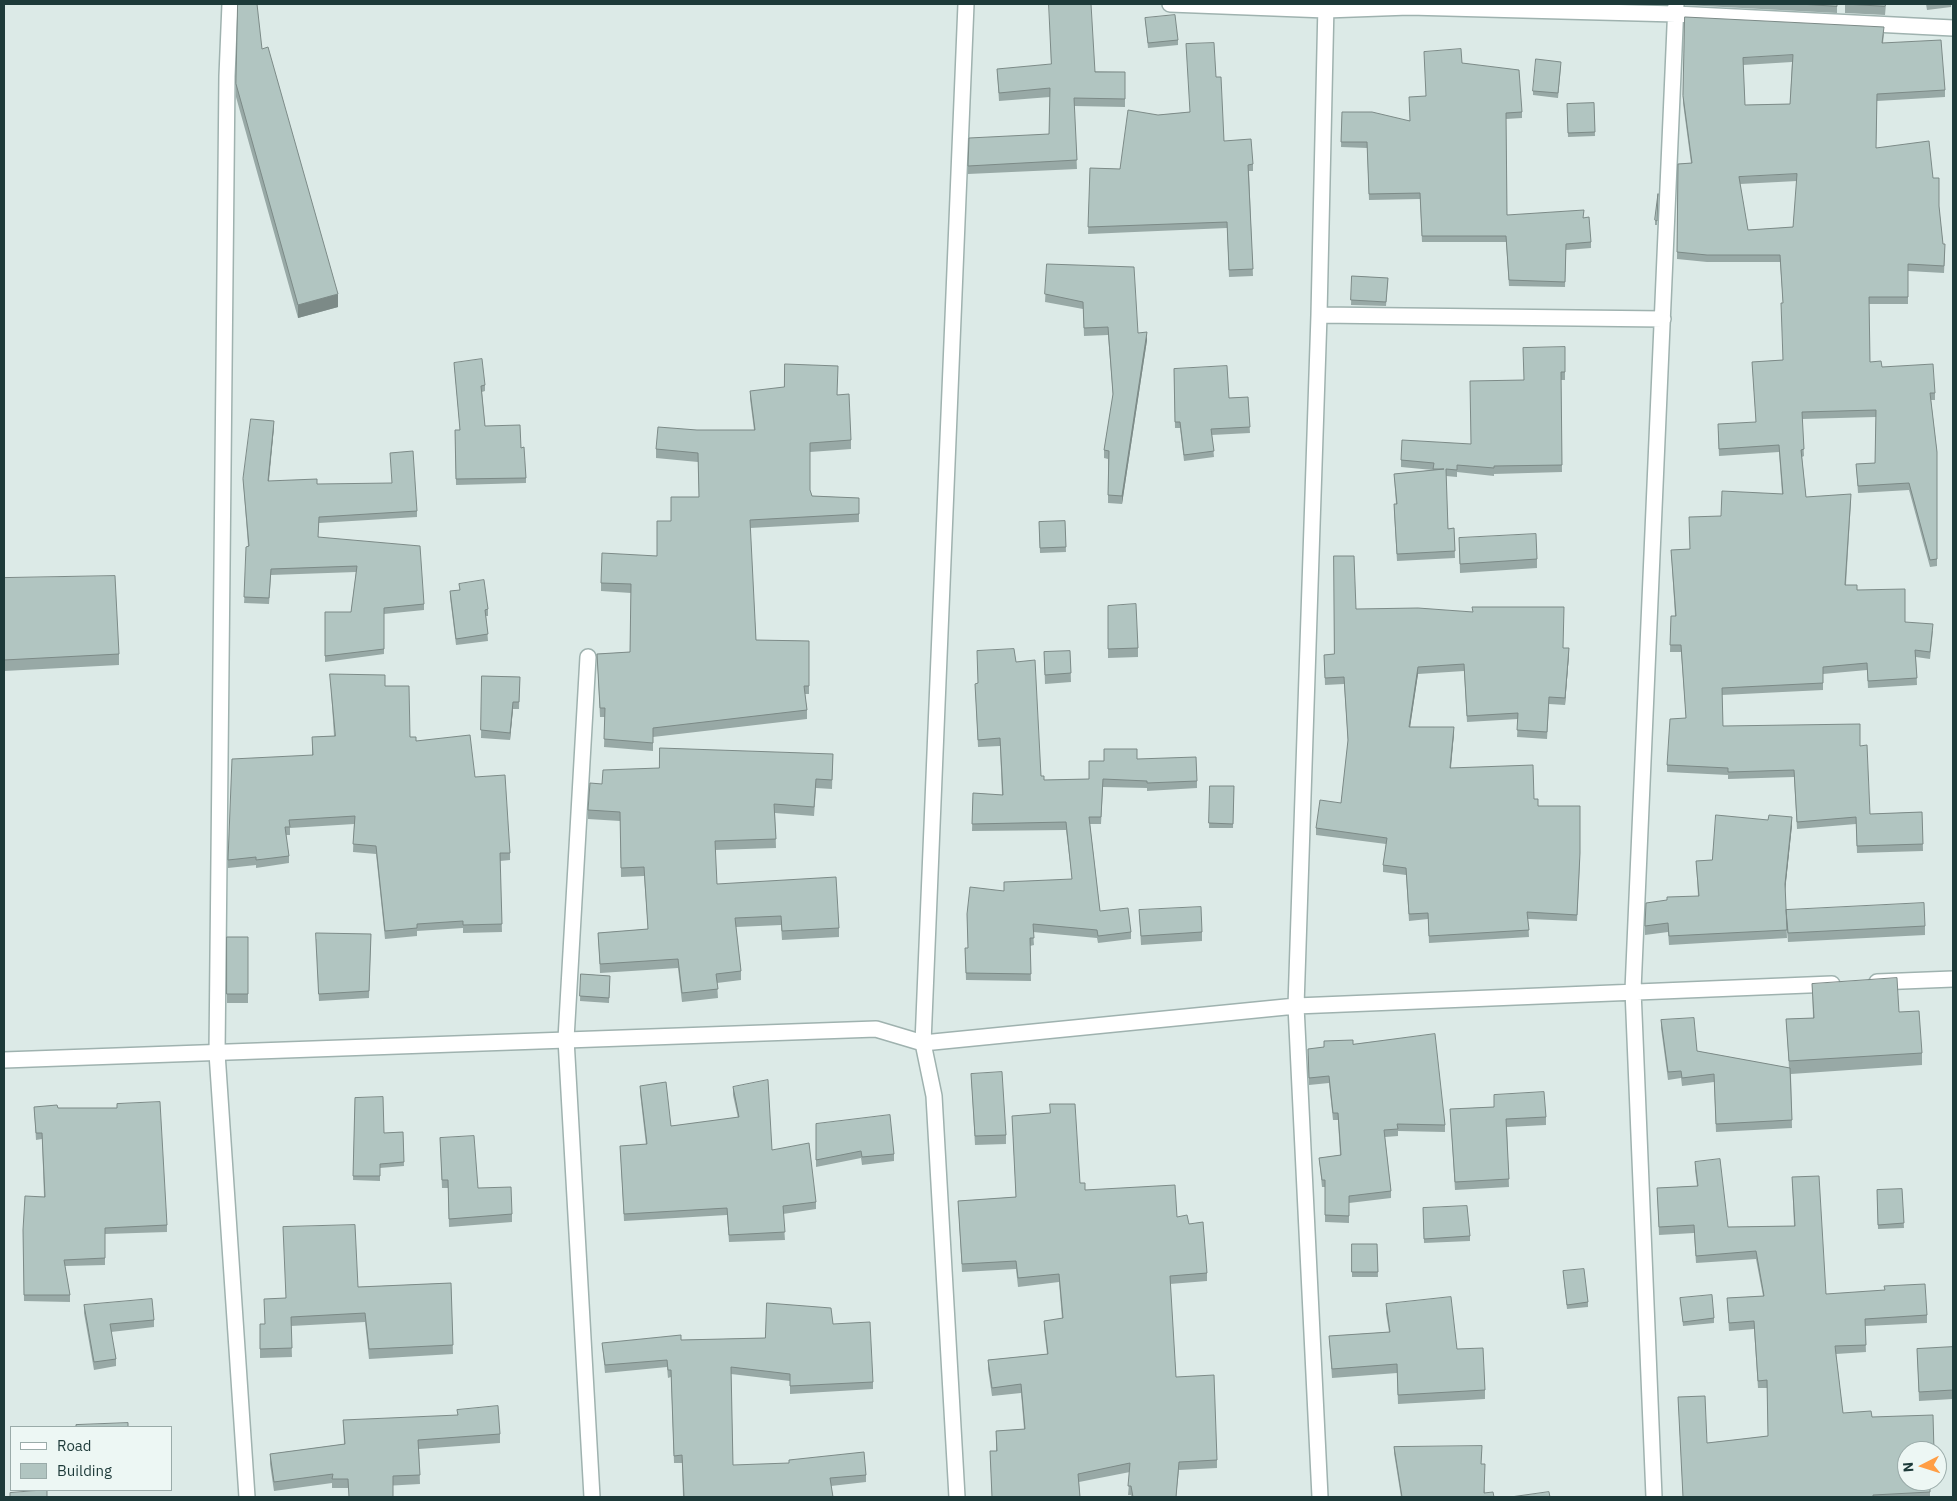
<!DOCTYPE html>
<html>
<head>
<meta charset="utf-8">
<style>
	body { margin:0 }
	#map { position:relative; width:1957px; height:1501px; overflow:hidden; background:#dceae7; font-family:"IBM Plex Sans",sans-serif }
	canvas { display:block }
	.frame { position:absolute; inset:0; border:5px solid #1d3a39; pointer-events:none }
	.legend { position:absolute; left:10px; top:1426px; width:162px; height:65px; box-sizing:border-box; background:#edf7f4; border:1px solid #9aaba9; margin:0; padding:6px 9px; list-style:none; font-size:15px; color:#1d3a39 }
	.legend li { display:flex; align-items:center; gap:10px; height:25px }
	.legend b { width:25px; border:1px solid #9aaba9 }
	.north { position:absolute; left:1897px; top:1441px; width:50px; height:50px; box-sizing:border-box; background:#edf7f4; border:1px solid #9aaba9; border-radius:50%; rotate:265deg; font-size:14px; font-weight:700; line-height:20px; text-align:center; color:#1d3a39 }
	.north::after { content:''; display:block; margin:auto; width:18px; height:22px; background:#ff9e45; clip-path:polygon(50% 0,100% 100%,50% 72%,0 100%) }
</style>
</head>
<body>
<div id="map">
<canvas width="1957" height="1501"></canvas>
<div class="frame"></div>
<ul class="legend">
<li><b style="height:6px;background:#fff"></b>Road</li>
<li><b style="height:14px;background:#b1c5c1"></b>Building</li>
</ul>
<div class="north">N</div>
</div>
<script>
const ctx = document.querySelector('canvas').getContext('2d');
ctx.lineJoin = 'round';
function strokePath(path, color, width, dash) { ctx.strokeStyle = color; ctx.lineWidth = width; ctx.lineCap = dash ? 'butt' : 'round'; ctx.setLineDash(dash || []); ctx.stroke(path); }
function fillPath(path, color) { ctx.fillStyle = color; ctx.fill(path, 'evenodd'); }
const minor = new Path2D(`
	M230 4 227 76 217 1053 247 1497
	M966 4 923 1043 1296 1006 1832 984
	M1170 4 1326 10 1409 7 1676 14 1953 28
	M1319 315 1663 319
	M588 657 566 1039 592 1497
	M1877 982 1953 979
	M1320 1497 1296 1006 1319 315 1326 4
	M1654 1497 1633 990 1676 4`);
const tertiary = new Path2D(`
	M4 1060 876 1029 923 1043 934 1096 957 1497`);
strokePath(minor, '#9fb2af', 18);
strokePath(tertiary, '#9fb2af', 18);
strokePath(minor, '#fff', 15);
strokePath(tertiary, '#fff', 15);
fillPath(new Path2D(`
	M1685 4H1837V13L1685 5Z
	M1845 4H1886L1885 15 1845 13Z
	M1926 4H1951V7L1927 10Z
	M1685 17 1884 34 1883 43 1945 90V97L1877 101 1876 148 1933 178 1939 207 1943 244 1945 251 1944 273 1908 271V304H1869L1870 362 1882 367 1935 393V400H1931L1937 452V566L1930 567 1909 490 1858 493 1856 464 1875 463 1876 417 1802 419 1804 456 1802 457 1806 497 1851 501 1846 585 1857 590 1905 622 1933 631 1930 659 1916 657 1917 685 1868 688 1867 670 1823 674V690L1722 695 1723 726 1860 746 1870 814 1922 812 1923 851 1857 853 1856 824 1797 829 1794 777 1728 779V775L1667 772V765L1686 718 1681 652H1670L1671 616H1675L1671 550 1690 549 1721 516 1782 494 1779 452 1719 456 1718 431 1756 422 1752 362 1783 360V303L1780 262H1707L1677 259 1678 164 1691 163 1683 103ZM1792 62 1790 104 1745 105 1743 65ZM1797 181 1793 227 1748 230 1740 184Z
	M1145 18 1178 40V45L1148 48Z
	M262 49 338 307 298 318 236 97V84Z
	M1462 63 1522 112V118L1506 119 1507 215 1583 218 1591 242V248L1566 250 1565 287 1509 286 1506 242H1422L1420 199 1369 200 1367 148 1341 147 1342 112 1410 121 1426 96Z
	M1561 66 1558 98 1533 95V91Z
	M997 69 1125 72V107L1074 106 1077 169 968 174V166L1049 134 1050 97 999 101Z
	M1216 77 1224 141 1253 164V171H1249L1253 276 1229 277 1227 228 1088 234 1090 168 1120 169 1158 115 1190 112Z
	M1594 103 1595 136 1568 137 1567 104Z
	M1658 194 1657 225H1655V220Z
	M1047 264 1147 340 1122 504 1108 503V459L1104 458V450L1113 396 1108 335 1084 336 1083 309 1045 302Z
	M1352 276 1388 278 1386 306 1351 305Z
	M1565 347V380H1561L1562 472 1494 474V476L1457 472V477L1446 476 1448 529 1454 528 1455 558 1397 561 1394 511V504H1396L1394 474 1433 470 1401 467V460L1471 444 1524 380Z
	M454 363 485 385V391L482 392 485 426 521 448 526 478V483L456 485 455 430H460Z
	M1174 369 1229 398 1248 397 1250 433 1212 435 1214 457 1184 461 1180 428H1175Z
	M750 391 837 395 851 440V449L810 452V490L812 496 859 498V522L750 528 756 640 809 641V694H805L807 710V719L653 737V751L604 747 605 717H600L597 654 630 652 631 593 601 591V583L657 556 671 521 699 497 698 462 656 458V449L697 430H754L750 399Z
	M274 427 269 481 317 484 417 511V517L319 523 318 537 424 604V610L384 614V654L325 662V612H351L356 572 271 575 269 604 244 603 248 546 243 479Z
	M1065 521 1066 552 1040 553 1039 522Z
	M1459 538 1537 559V568L1460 573Z
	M4 578 119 654V665L4 671Z
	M450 591 488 609V616H486L488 641 456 645 450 597Z
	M1108 606 1138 648V657L1108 658Z
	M1356 609 1563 648 1569 654 1565 705 1549 704 1547 739 1517 737 1518 719 1467 722 1464 671 1418 674 1410 727 1454 733 1451 768 1534 799 1538 806 1580 860 1577 921 1528 919 1529 937 1429 943 1428 919 1409 921 1406 875 1383 872V865L1386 844 1316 835V828L1341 803 1348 742 1344 684 1325 685 1324 655 1334 654Z
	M1070 651 1071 682 1045 684 1044 652Z
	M1016 662 1041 776 1044 780 1089 779 1137 759 1197 781V788L1147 791V788L1103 787 1101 824H1090L1100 911 1131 932V939L1098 943 1097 938 1033 932 1034 945 1030 946 1031 981 966 980 965 948H968L967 914 1004 891 1072 879 1066 830 972 831 973 793 1002 795 1000 746 978 747 975 684 978 683Z
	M330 674 385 686 410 737 475 777 510 853V860L500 861 502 932 463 933V928L417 931V936L385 939 376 854 353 852 354 824 290 828V835H286L289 856V863L256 868V865L228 868V860L312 755V737L334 736Z
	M482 676 520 677 519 709H513L510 740 481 738Z
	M833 754 832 789 816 788 814 816 775 813 776 848 715 850 717 884 839 928V937L782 940 781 925 736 927 741 971V980L717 983 718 998 682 1002 678 968 600 973 598 933 648 929 644 876 621 877 620 821 588 819V810L602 784 659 768Z
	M1210 786H1234L1233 828H1209Z
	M1792 825 1785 890 1787 938 1669 945 1668 932 1645 935V926L1698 896 1696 861 1712 860Z
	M1139 910 1202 932V941L1141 945Z
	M1786 919 1925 926V935L1788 942Z
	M371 934 369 998 319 1001 316 939Z
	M227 937H248V1003H227Z
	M581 974 610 976 609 1003 580 1001Z
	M1812 984 1899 1012 1922 1053V1065L1791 1074 1792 1128 1716 1132 1714 1082 1682 1086 1681 1078 1668 1080 1661 1028V1020L1697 1051 1789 1068 1786 1019 1813 1018Z
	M1324 1041 1353 1044 1445 1125V1132L1398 1131V1136L1385 1137 1391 1191V1198L1349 1203V1223L1325 1222V1187H1322L1319 1158 1340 1155 1338 1120H1333L1329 1083 1309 1085 1308 1056 1324 1047Z
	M971 1074 1006 1135V1144L975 1145Z
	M640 1086 671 1126 738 1118 733 1095V1087L772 1150 816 1202V1209L783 1214 785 1240 729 1242 727 1215 624 1221 620 1146 646 1145 640 1093Z
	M1494 1095 1546 1117V1125L1507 1127 1509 1187 1455 1190 1450 1109 1494 1107Z
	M355 1098 384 1133 403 1132 404 1166 380 1168V1181L353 1180Z
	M34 1107 58 1108 167 1225V1232L105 1234V1265L65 1266 70 1295V1302L24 1301 23 1230 44 1197 42 1139 36 1140Z
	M1012 1116 1080 1183 1085 1190 1177 1217 1189 1224 1207 1273V1281L1170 1284 1176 1377 1217 1460V1468L1179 1470 1176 1497H1132L1131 1495H1128L1130 1472 1079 1482 1080 1497H992L990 1451H996V1431L1024 1429 1021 1393 992 1396 988 1369V1360L1047 1354 1044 1329V1321L1062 1319 1059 1282 1018 1287 1016 1269 962 1272 958 1201 1016 1197Z
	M816 1124 894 1154V1161L862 1165 861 1158 816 1167Z
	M440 1138 478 1188 512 1214V1222L449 1227 448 1188H442Z
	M1695 1162 1728 1227 1794 1226 1792 1177 1826 1294 1927 1315V1323L1865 1326 1866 1352 1836 1354 1843 1413 1872 1417 1907 1451 1930 1481V1497H1683L1678 1397 1707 1443 1768 1436 1767 1388H1758L1754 1329 1729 1331 1727 1298 1763 1296 1756 1259 1696 1263 1694 1233 1659 1235 1657 1188 1697 1186 1695 1170Z
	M1902 1189 1904 1228 1878 1229 1877 1190Z
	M1423 1208 1470 1236V1241L1424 1243Z
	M1352 1244H1377L1378 1277H1352Z
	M1563 1271 1588 1302V1307L1567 1309Z
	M451 1283 453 1354 369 1359 365 1322 291 1326 292 1357 260 1358V1324H265L358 1287Z
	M1680 1298 1714 1318V1323L1683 1326Z
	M1386 1304 1457 1349 1485 1390V1399L1398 1404 1397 1373 1332 1378 1329 1336 1389 1332 1386 1313Z
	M84 1305 154 1320V1327L111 1332 116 1359V1366L94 1370 84 1313Z
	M833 1324 873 1382V1389L790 1394V1381L731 1374 733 1465 866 1475V1482L831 1486 833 1497H683L682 1463H674L671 1377 668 1378 667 1367 605 1373 602 1343 681 1340 765 1338Z
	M1953 1347V1399L1919 1401 1917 1349Z
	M343 1420 500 1434V1443L419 1449 420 1484 348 1488H332V1483L274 1491 270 1464V1454L344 1444Z
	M1394 1447 1482 1452 1481 1464 1485 1493 1494 1497H1401L1394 1453Z`), '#98a9a6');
fillPath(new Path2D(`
	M338 294V307L298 318V305Z
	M1147 332V340L1122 504V496Z
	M274 421V427L268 487V481Z
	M1569 648V654L1565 705V698Z
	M1418 667V674L1409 734V727Z
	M513 702V709L510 740V733Z
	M1454 727V733L1450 775V768Z
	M1792 817V825L1785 892V884Z`), '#7c8a87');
const building = new Path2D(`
	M238 4H257L262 49 268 47 338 294 298 305 236 84Z
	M1049 4H1091L1095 72H1125V99L1074 98 1077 160 968 166 969 138 1049 134 1050 88 999 93 997 69 1051 64Z
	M1800 4H1837V6Z
	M1845 4H1886L1885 6Z
	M1175 15 1178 40 1148 43 1145 18Z
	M1685 17 1884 27 1882 43 1941 40 1945 90 1877 94 1876 148 1929 141 1933 178H1939V206L1943 244H1945L1944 266 1908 264V297H1869L1870 362 1881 361 1882 367 1933 364 1935 393H1930L1937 452V559L1930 560 1909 483 1858 486 1856 464 1875 463 1876 410 1802 412 1804 449 1801 450 1806 497 1851 494 1845 585H1857V590L1905 589V622L1933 624 1930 652 1915 650 1917 678 1868 681 1867 663 1823 667V683L1722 688 1723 726 1860 724V746L1867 745 1870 814 1922 812 1923 844 1857 846 1856 817 1797 822 1794 770 1728 772V768L1667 765 1670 719 1686 718 1681 645H1670L1671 616H1676L1671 550 1690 549 1689 517 1721 516 1722 491 1783 494 1779 445 1719 449 1718 424 1756 422 1752 362 1783 360 1781 303H1783L1780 255H1707L1677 252 1678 164 1692 163 1683 96ZM1793 55 1790 104 1745 105 1743 58ZM1797 174 1793 227 1748 230 1739 177Z
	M1214 43 1216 77H1221L1224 141 1251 139 1253 164 1248 165 1253 269 1229 270 1227 222 1088 227 1090 168 1120 169 1128 110 1158 115 1190 112 1186 44Z
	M1461 49 1462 63 1519 70 1522 112 1506 113 1507 215 1584 210 1583 218 1589 217 1591 242 1566 244 1565 282 1509 280 1506 236H1422L1420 193 1369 194 1367 142H1341L1342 112H1372L1410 121 1409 97 1426 96 1424 52Z
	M1536 59 1561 62 1558 93 1533 91Z
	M1594 103 1595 132 1568 133 1567 104Z
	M1658 194 1657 221 1655 220Z
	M1047 264 1134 267 1138 333 1147 332 1122 496 1108 495 1109 451 1104 450 1113 394 1108 327 1084 328 1083 302 1045 294Z
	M1352 276 1388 278 1386 302 1351 300Z
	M1565 347V372H1561L1562 465 1494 466V468L1457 465V470L1446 469 1448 529 1454 528 1455 551 1397 554 1394 504H1397L1394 474 1444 469H1433L1434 463 1401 460 1402 440 1471 444 1470 381 1524 380 1523 348Z
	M482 359 485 385 481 386 485 426 520 425 521 448 524 447 526 478 456 479 455 430H460L454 363Z
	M785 364 838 366 837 395 849 394 851 440 810 443V490L812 496 859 498V514L750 520 756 640 809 641V686H804L807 710 653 728V743L604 739 605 708H600L597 654 630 652 631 584 601 583 602 553 657 556V521H671V497H699L698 453 656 449 658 427 697 430H755L750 391 784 387Z
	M1227 366 1229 398 1248 397 1250 427 1211 429 1214 451 1184 455 1180 422H1175L1174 369Z
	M251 419 274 421 268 481 317 479V484L392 483 390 453 413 451 417 511 319 517 318 537 420 546 424 604 384 608V649L325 656V612H351L357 566 271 569 269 598 244 597 246 547 249 546 243 479Z
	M1065 521 1066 547 1040 548 1039 522Z
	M1536 534 1537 559 1460 564 1459 538Z
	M1334 556H1354L1356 609 1418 608 1473 612 1472 607H1564L1563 648H1569L1565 698 1549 697 1547 732 1517 730 1518 713 1467 716 1464 664 1418 667 1409 727H1454L1450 768 1533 765 1534 799H1538V806H1580V853L1577 915 1527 912 1529 930 1429 936 1428 913 1409 914 1406 868 1383 865 1387 838 1316 828 1320 800 1341 803 1348 740 1344 677 1325 678 1324 655 1334 654Z
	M115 576 119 654 4 660V578Z
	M484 580 488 609 485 610 488 634 456 639 450 591 460 590 459 584Z
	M1136 604 1138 648 1108 649V606Z
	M1014 649 1016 662 1035 660 1041 776H1044V780L1089 779V761H1104V749H1137V759L1196 757 1197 781 1147 783V781L1103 779 1101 817H1089L1100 911 1128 908 1131 932 1098 936 1097 930 1033 924 1034 938H1030L1031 974 966 973 965 948H968L967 914 970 887 1004 891V882L1072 879 1066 822 972 824 973 793 1003 795 1000 738 978 740 975 684 978 683 977 651Z
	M1070 651 1071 673 1045 675 1044 652Z
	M330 674 385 675V686H409L410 737H416V741L470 735 475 777 505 775 510 853H500L502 924 463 925V921L417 924V928L385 931 376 846 353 844 355 816 289 820 290 827H285L289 856 256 860V857L228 860 232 759 313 755 312 737 335 736Z
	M482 676 520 677 519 702H513L510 733 481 730Z
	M660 748 833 754 832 780 816 779 814 807 774 804 776 839 715 841 717 884 836 877 839 928 782 931 781 916 735 918 741 971 716 974 718 989 682 993 678 959 600 964 598 933 648 929 644 867 621 868 620 812 588 810 590 783 602 784 603 770 659 768Z
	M1210 786H1234L1233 824 1209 823Z
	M1716 815 1768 820 1769 815 1792 817 1785 884 1787 930 1669 936 1668 923 1645 926 1646 903 1667 900V897L1699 896 1696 861 1712 860Z
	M1924 903 1925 926 1788 933 1786 910Z
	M1201 907 1202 932 1141 936 1139 910Z
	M316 933 371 934 369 991 319 994Z
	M227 937H248V994H227Z
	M581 974 610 976 609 998 580 996Z
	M1897 978 1899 1012 1919 1011 1922 1053 1789 1061 1786 1019 1814 1018 1812 984Z
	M1694 1018 1697 1051 1790 1068 1792 1120 1716 1124 1714 1074 1682 1078 1681 1071 1668 1072 1661 1020Z
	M1435 1034 1445 1125 1397 1124 1398 1129 1384 1130 1391 1191 1349 1196V1216L1325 1215V1180H1322L1319 1158 1341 1155 1338 1113H1333L1329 1076 1309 1078 1308 1049 1324 1047V1041L1353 1040V1044Z
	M1002 1072 1006 1135 975 1136 971 1074Z
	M768 1080 772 1150 809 1143 816 1202 783 1206 785 1232 729 1235 727 1208 624 1214 620 1146 647 1144 640 1086 666 1082 671 1126 739 1117 733 1087Z
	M1544 1092 1546 1117 1506 1119 1509 1179 1455 1182 1450 1109 1494 1107V1095Z
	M383 1097 384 1133 403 1132 404 1162 380 1164V1176H353L355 1098Z
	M160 1102 167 1225 105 1228V1258L64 1260 70 1295H24L23 1230 25 1196 45 1197 42 1133H36L34 1107 57 1105 58 1108H117V1104Z
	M1050 1104H1075L1080 1183H1085V1190L1175 1185 1177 1217 1187 1215 1189 1224 1203 1222 1207 1273 1170 1276 1176 1377 1214 1375 1217 1460 1179 1462 1176 1497H1133L1131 1486H1128L1130 1463 1078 1474 1080 1497H992L990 1451H997L996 1431 1025 1429 1021 1384 992 1388 988 1360 1048 1354 1044 1321 1063 1318 1059 1274 1018 1278 1016 1261 962 1264 958 1201 1016 1197 1012 1116 1050 1113Z
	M890 1115 894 1154 862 1157 861 1151 816 1160V1124Z
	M474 1136 478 1188 511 1187 512 1214 449 1219 448 1180H442L440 1138Z
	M1720 1159 1728 1227 1795 1226 1792 1177 1819 1176 1826 1294 1885 1290 1884 1286 1925 1284 1927 1315 1865 1319 1866 1345 1835 1346 1843 1413 1871 1411 1872 1417 1933 1415 1934 1451H1907V1481H1930V1492L1873 1495V1497H1683L1678 1397 1705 1396 1707 1443 1768 1436 1767 1380 1758 1381 1754 1321 1729 1323 1727 1298 1764 1296 1756 1251 1696 1256 1694 1225 1659 1227 1657 1188 1698 1186 1695 1162Z
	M1902 1189 1904 1223 1878 1225 1877 1190Z
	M1467 1206 1470 1236 1424 1239 1423 1208Z
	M355 1225 358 1287 451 1283 453 1345 369 1349 365 1313 291 1317 292 1348 260 1349V1324H265L264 1299 286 1298 283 1227Z
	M1352 1244H1377L1378 1272H1352Z
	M1584 1269 1588 1302 1567 1305 1563 1271Z
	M1712 1295 1714 1318 1683 1322 1680 1298Z
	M1451 1297 1457 1349 1483 1348 1485 1390 1398 1395 1397 1364 1332 1369 1329 1336 1390 1332 1386 1304Z
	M152 1299 154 1320 110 1324 116 1359 94 1362 84 1305Z
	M767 1303 831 1308 833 1324 870 1322 873 1382 790 1386V1374L731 1367 733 1465 789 1463V1460L864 1452 866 1475 830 1478 833 1497H684L682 1455 674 1456 671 1370H668L667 1360 605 1365 602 1343 681 1335V1340L765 1338Z
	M1953 1347V1390L1919 1392 1917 1349Z
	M498 1406 500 1434 418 1440 420 1475 393 1476V1497H349L348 1479H332L333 1474 274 1482 270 1454 345 1444 343 1420 458 1415 457 1410Z
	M128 1423V1427H76V1425Z
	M1482 1446 1481 1464H1485L1484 1493 1493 1492 1494 1497H1402L1394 1447Z
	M47 1490V1497H10V1493Z
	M1549 1492 1550 1497H1511Z`);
fillPath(building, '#b1c5c1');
strokePath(building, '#7c8a87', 1);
</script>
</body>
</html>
